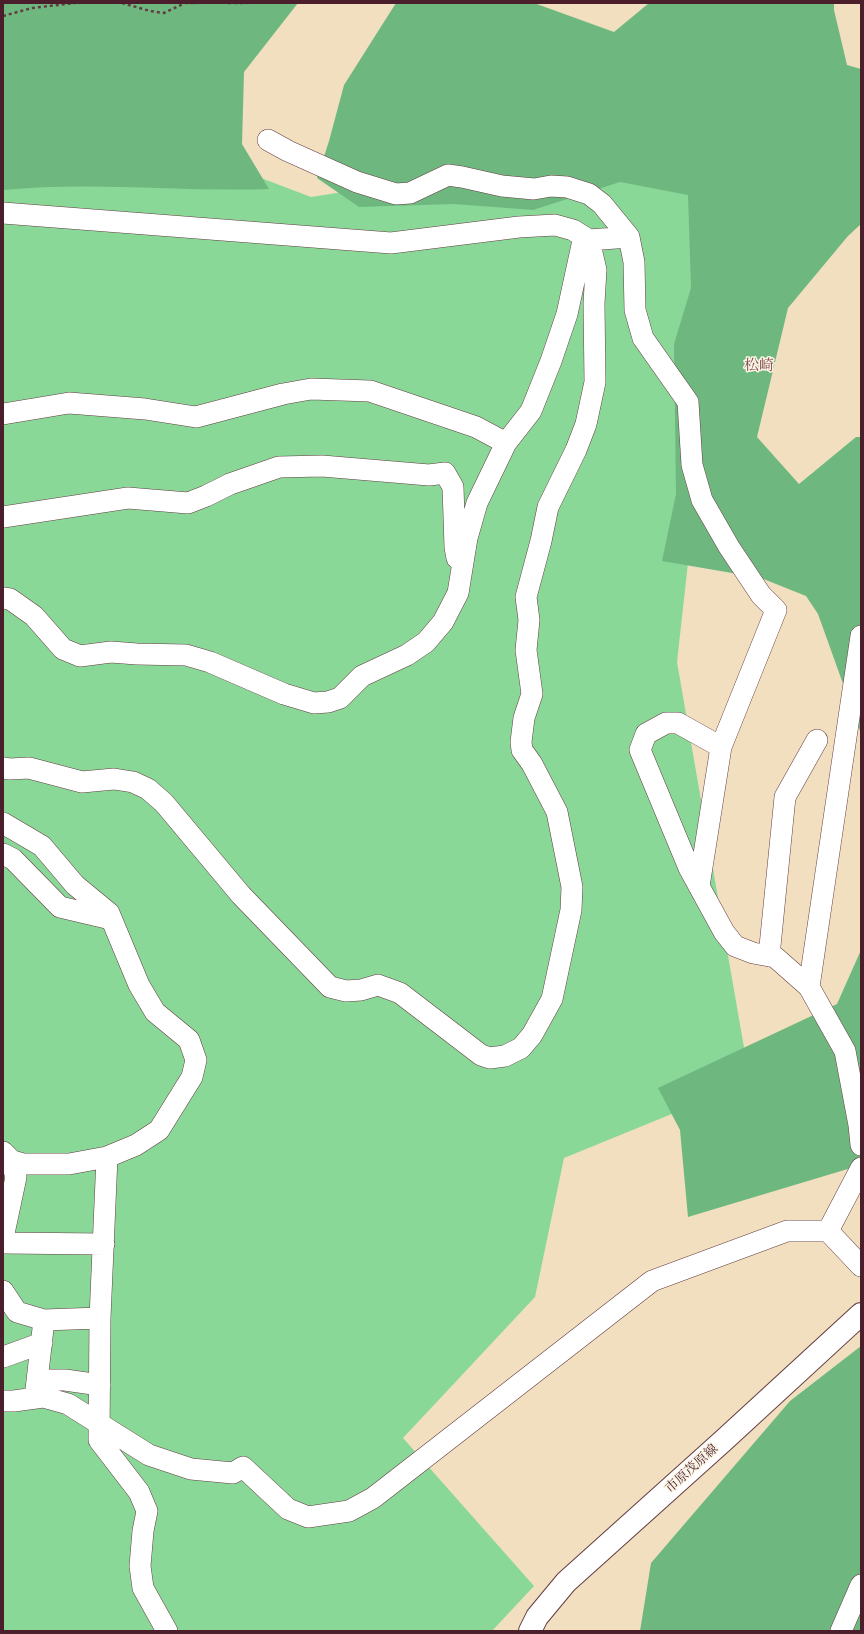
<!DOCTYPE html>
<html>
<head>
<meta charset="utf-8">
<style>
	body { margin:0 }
	#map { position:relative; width:864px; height:1634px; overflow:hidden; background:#f1dfbf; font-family:"IM FELL French Canon",serif }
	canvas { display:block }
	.frame { position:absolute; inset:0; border:4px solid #4a1f2b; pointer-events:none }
</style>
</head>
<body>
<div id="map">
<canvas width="864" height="1634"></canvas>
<div class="frame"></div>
</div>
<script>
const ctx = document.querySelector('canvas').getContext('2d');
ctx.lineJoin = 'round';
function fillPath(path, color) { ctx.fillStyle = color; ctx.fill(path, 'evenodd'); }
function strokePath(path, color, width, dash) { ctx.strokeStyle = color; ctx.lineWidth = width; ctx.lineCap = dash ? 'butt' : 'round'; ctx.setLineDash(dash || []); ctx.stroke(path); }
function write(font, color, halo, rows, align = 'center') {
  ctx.font = font + ' "IM FELL French Canon","Noto Serif JP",serif'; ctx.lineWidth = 3; ctx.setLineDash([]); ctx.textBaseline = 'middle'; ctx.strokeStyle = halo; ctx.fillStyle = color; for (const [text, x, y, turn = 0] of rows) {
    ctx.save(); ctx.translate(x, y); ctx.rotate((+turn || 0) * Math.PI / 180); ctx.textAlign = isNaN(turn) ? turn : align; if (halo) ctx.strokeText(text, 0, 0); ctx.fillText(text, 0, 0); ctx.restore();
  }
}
fillPath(new Path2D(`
	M177 146 311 197 547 160 730 184 677 662 750 1082 564 1158 535 1297 403 1438 534 1586 492 1631H3V159Z`), '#89d898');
fillPath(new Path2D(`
	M3 3H298L244 72 242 144 269 189C180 192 91 181 3 190Z
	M396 3H534L614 32 649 3H834V10L847 65 861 69V224L848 236 788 308 757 437 799 484 856 437H861V734L818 614 806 596 761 578 662 561 676 494 674 344 691 288 688 195 620 182 533 210 454 204 359 207 317 178 329 141 344 85Z
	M861 950V1165L688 1217 680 1130 658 1088 837 1004Z
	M861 1346V1631H640L651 1563 790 1401Z`), '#6eb880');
const minor = new Path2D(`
	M268 140 288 151 357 182 396 194 410 193 448 175 462 177 502 186 534 189 551 186 567 187 589 194 602 204 629 237
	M3 213 391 243 519 227 555 225 573 230 589 240 596 270 594 303 595 382 586 424 576 450 548 507 541 541 526 597 529 620 526 650 532 694 524 718 521 742 522 750 532 764 557 812 572 887 571 910 552 999 532 1035 521 1048 505 1056 490 1058 481 1055 400 993 378 985 361 990 346 991 330 987 241 895 164 803 148 789 133 782 114 779 82 782 29 768 10 769 3 768
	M3 414 69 403 145 409 196 417 283 394 311 389 370 391 476 427 506 443
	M3 517 128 498 188 503 206 496 230 484 279 467 322 466 429 475 445 473 453 487 455 547 457 558
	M3 598 10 599 34 616 63 649 80 656 111 652 137 654 186 655 210 662 284 694 314 703 328 702 340 698 362 676 407 655 426 642 443 622 458 593 467 538 477 503 506 443 531 411 551 361 567 314 582 245 589 240 629 237 634 262 635 310 643 338 688 402 692 465 702 500 729 547 761 595 776 610 721 747 678 723H666L646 734 640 750 689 868 724 932 735 946 753 953 775 957 809 987 845 1051 859 1125 861 1145
	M3 823 42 846 75 885 109 913 139 985 155 1012 189 1040 196 1060 192 1077 159 1130 136 1145 107 1157 69 1164H23L3 1158
	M3 854 13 859 60 907 111 919
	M699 886 721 747
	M769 956 785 797 817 740
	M809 987 861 636
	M107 1157 100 1318 99 1440 139 1492 147 1511 143 1531 140 1566 143 1588 167 1631
	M828 1231 861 1168
	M3 1238 16 1177 11 1160 3 1152
	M3 1243 104 1244
	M3 1291 17 1312 44 1320 100 1318
	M3 1357 42 1343
	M38 1380H65L100 1385
	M35 1398 44 1320
	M3 1401H14L43 1397 68 1404 149 1455 191 1469 233 1473 243 1467 288 1509 308 1517 349 1511 373 1498 652 1281 787 1231H828L861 1266
	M841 1631 861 1585`);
const major = new Path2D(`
	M530 1631 537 1617 566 1582 724 1440 861 1314`);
strokePath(minor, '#633c41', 22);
strokePath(major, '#633c41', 24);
strokePath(new Path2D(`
	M122 3 150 11 164 13 185 3H197
	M228 3H247
	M3 16 32 8 75 3`), '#633c41', 2.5, [3, 3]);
strokePath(minor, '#fff', 21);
strokePath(major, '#fff', 22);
write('13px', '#4a1f2b', '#fcf5e5', [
	["市原茂原線",692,1469,-42]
]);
write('15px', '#824a4e', '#fcf5e5', [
	["松崎",759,366]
]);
</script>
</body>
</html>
